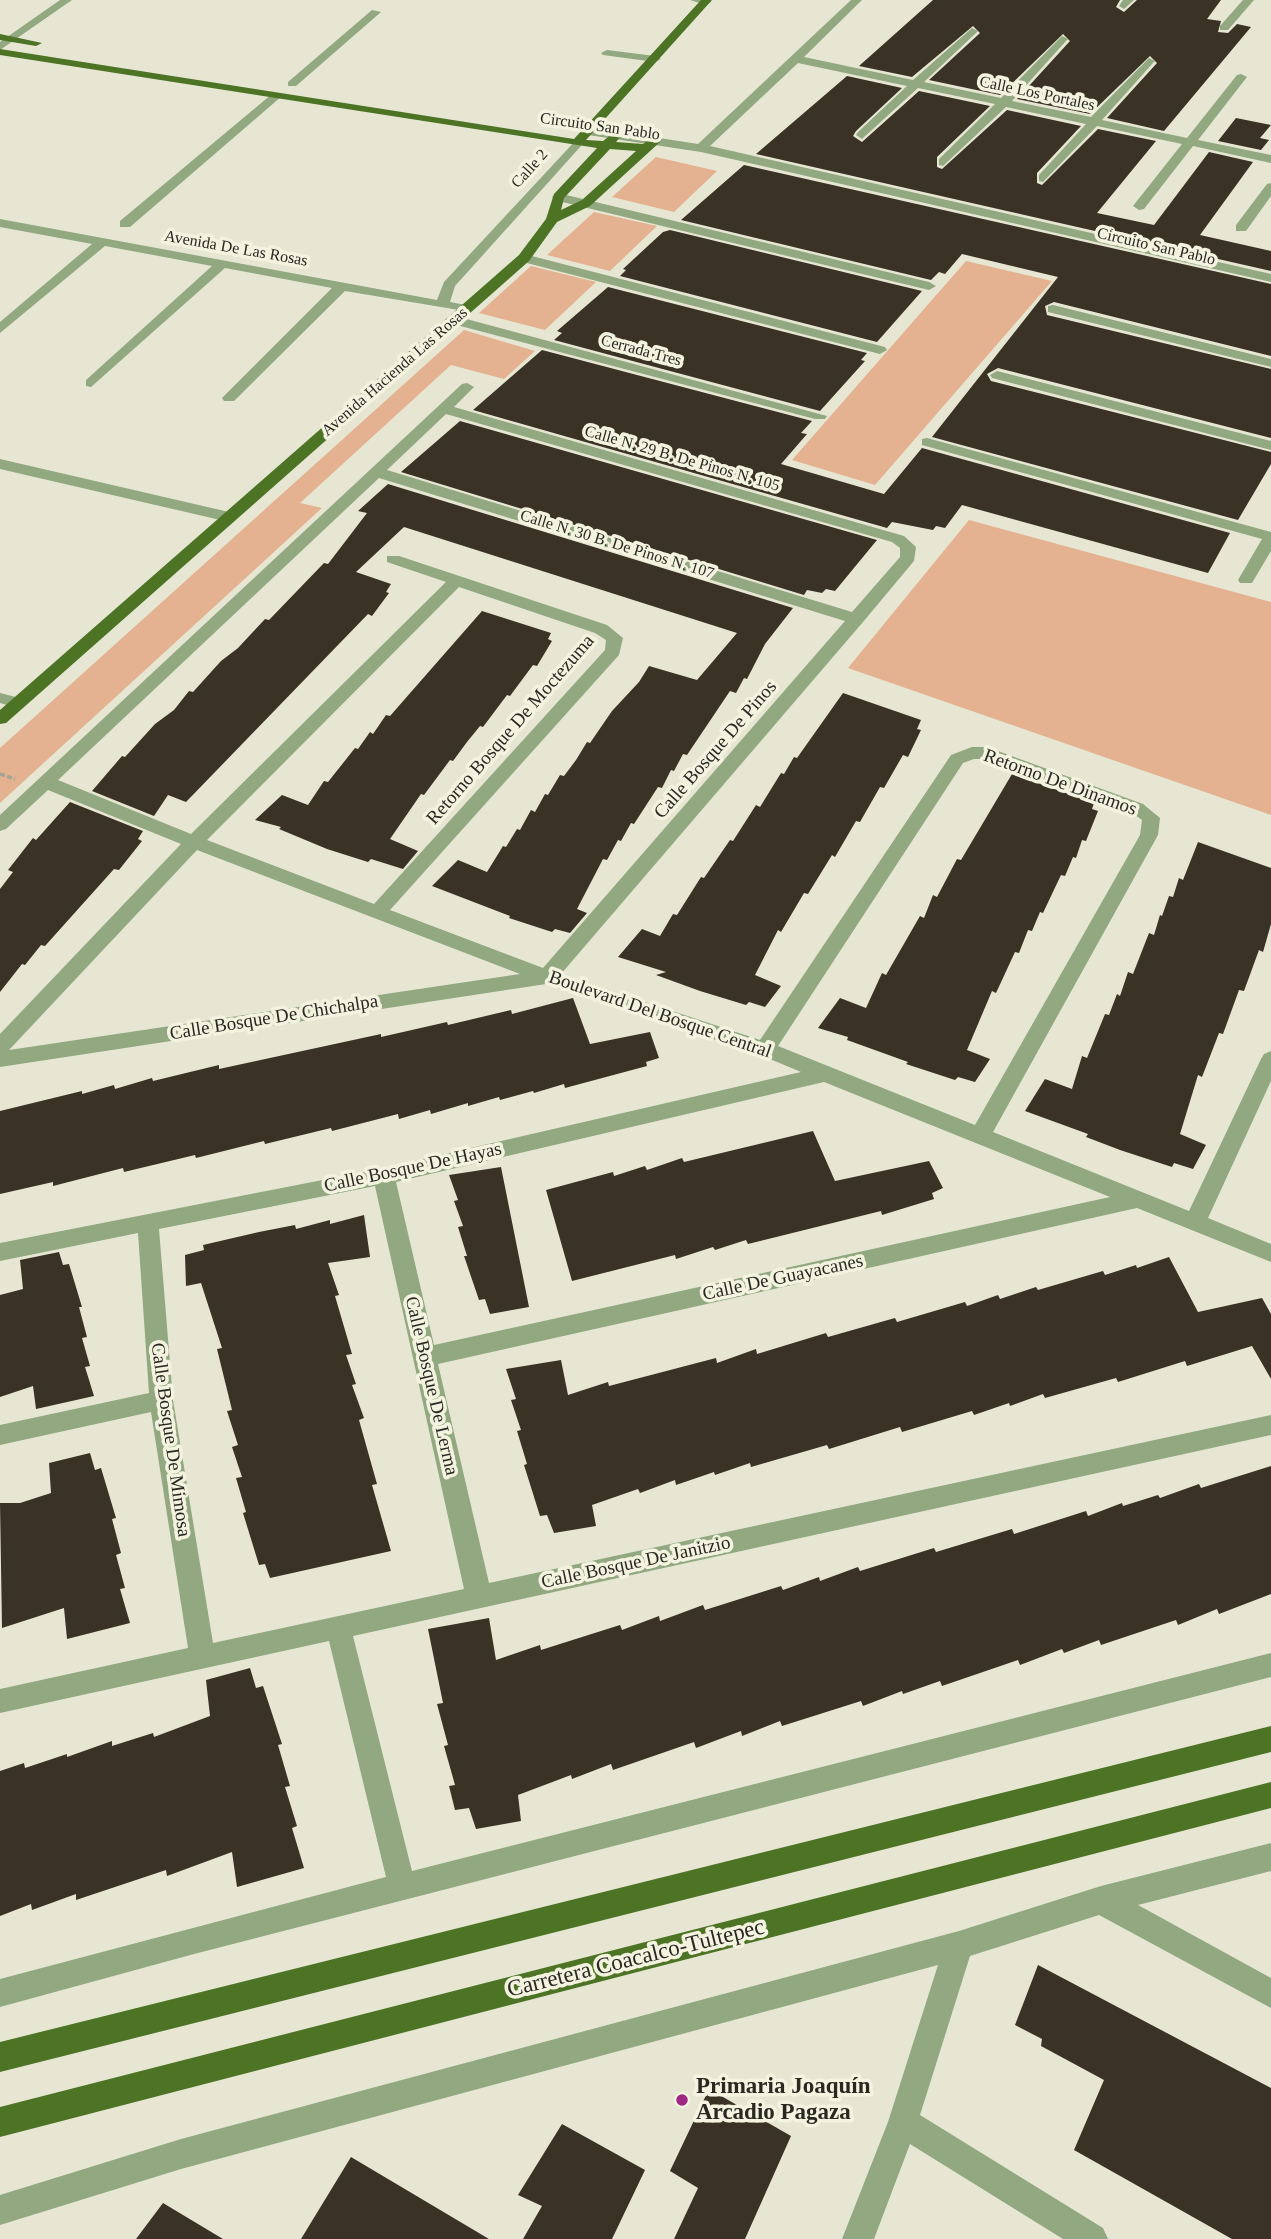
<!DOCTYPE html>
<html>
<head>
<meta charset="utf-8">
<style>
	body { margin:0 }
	canvas { display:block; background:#e6e6d3 }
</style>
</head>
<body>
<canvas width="1271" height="2239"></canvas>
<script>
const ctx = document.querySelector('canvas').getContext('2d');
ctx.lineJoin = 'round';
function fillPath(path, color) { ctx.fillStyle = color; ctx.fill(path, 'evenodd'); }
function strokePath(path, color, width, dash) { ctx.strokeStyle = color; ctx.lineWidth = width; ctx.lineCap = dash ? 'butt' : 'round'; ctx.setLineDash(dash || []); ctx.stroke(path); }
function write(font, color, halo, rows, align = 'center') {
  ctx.font = font + ' "Times New Roman",serif'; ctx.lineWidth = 7; ctx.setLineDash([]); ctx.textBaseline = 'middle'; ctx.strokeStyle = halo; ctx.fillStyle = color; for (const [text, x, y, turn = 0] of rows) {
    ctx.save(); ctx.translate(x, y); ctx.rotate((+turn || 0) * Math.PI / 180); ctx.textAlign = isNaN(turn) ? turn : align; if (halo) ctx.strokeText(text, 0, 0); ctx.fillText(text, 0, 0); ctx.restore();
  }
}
fillPath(new Path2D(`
	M656 157 717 171 674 212 612 197Z
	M594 212 657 226 610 271 547 255Z
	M966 261 1052 281 875 485 792 460Z
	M531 266 596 282 545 330 479 313Z
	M464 330 535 351 504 379 451 365 300 503 322 508 0 803V748Z
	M969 520 1271 602V815L848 668Z`), '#e4b290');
fillPath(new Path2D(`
	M933 0H1120L1116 7 1124 12 1137 0H1221L1207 19 1221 21 1218 32 1228 33 1237 24 1251 27 1164 131 1107 118 1157 63 1150 56 1090 114 1017 99 1070 41 1063 34 1000 95 929 80 980 33 973 26 912 77 859 66Z
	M847 76 902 88 856 131 853 136 862 142 919 91 990 106 937 157V167L942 169 1007 110 1081 126 1037 173V183L1042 185 1098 129 1156 141 1097 213 1154 225 1209 152 1253 162 1200 235 1271 251V271L756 154Z
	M1236 118 1271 125 1260 138 1269 140 1261 150 1218 141Z
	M744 165 1271 284V356L1054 302 1045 306 1047 315 1271 369V438L998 368 987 374 991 381 1271 452V464L1238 520 932 437 1058 277 962 254 945 274 939 272 931 280 681 220Z
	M670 230 922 291 877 342 620 276 626 270 623 269 663 232Z
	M608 287 867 353 861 360 865 361 820 411 554 340 562 333 557 331Z
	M542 350 812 421 801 433 807 434 781 464 884 494 922 448 1230 533 1208 573 962 505 945 528 936 526 933 530 892 522 887 528 473 410Z
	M460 421 877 540 835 591 826 589 822 593 807 590 804 595 401 472Z
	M388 484 793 608 765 644 747 679 744 678 736 693 730 691 687 755 683 754 674 771 671 770 662 788 658 787 634 824 631 823 621 841 618 840 607 860 603 859 577 909 587 913 570 933 555 929 552 932 509 918 510 916 432 886 458 860 487 872 503 846 506 847 517 829 520 830 531 810 535 812 545 794 548 795 560 775 564 776 576 760 587 742 590 743 612 711 639 682 649 666 697 680 737 633 404 527 356 572 391 584 386 592 389 593 372 616 368 614 186 802 168 795 154 816 92 791 122 756 125 757 155 724 174 710 189 691 193 692 221 661 238 648 265 619 269 620 324 563 328 564 367 513 358 511Z
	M482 611 551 633 548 639 552 641 537 666 533 665 510 696 507 695 483 727 480 726 467 742 453 761 450 760 424 795 421 794 390 839 418 851 403 869 371 859 368 862 327 849 279 829 281 827 255 820 282 795 308 805 324 781 328 782 355 748 358 749 370 732 373 734 386 715 390 716Z
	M843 693 921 720 917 729 921 730 908 757 903 755 884 788 880 787 860 822 856 821 835 857 832 855 808 894 804 893 781 932 778 930 755 975 781 986 765 1007 749 1002 746 1005 700 991 656 975 666 972 618 957 642 929 660 936 673 914 677 915 701 877 704 878 730 840 733 841 756 805 760 807 781 773 784 774 794 757 797 758Z
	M1012 774 1094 803 1092 809 1098 811 1086 841 1082 840 1076 858 1073 857 1065 876 1061 875 1043 913 1040 912 1032 931 1028 930 1019 953 1015 952 996 993 992 991 967 1050 990 1059 975 1082 958 1077 955 1080 906 1064 908 1062 847 1040 848 1037 818 1028 840 998 866 1008 882 973 886 975 920 916 924 918 933 895 937 897 957 859 961 860Z
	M70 802 143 831 138 839 142 841 119 870 114 869 45 946 41 945 25 965 22 964 0 992V889L13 872 8 870 33 838 36 840Z
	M1198 842 1271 868V924L1263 952 1259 950 1244 991 1239 990 1223 1034 1219 1033 1202 1077 1198 1075 1180 1134 1206 1145 1193 1169 1174 1163 1172 1167 1120 1150 1086 1137 1088 1134 1025 1111 1045 1079 1072 1089 1082 1056 1087 1058 1105 1014 1109 1015 1117 994 1120 996 1128 972 1133 974 1149 933 1154 935 1160 915 1162 916 1169 896 1173 897 1179 878 1183 880Z
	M573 998 590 1044 650 1032 659 1058 646 1062 647 1066 565 1088 564 1084 534 1093 533 1091 500 1100 499 1097 468 1106V1103L431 1114 430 1110 399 1119 398 1114 332 1131 331 1128 265 1144 264 1141 196 1158 195 1155 124 1172 123 1168 53 1186V1182L0 1194V1111L82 1091V1094L114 1085 115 1089 152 1078 153 1081 219 1065V1069L381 1034V1037L447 1022 448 1025 511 1010 512 1014Z
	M813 1131 835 1181 929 1161 943 1188 932 1193 934 1199 882 1215 881 1211 748 1244 746 1240 715 1250 713 1247 676 1259 675 1255 572 1281 546 1190 613 1172 614 1176 645 1166 647 1170 682 1158 684 1162Z
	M501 1167 529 1307 490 1314 485 1299 479 1300 464 1256H467L458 1227 463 1226 454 1201 458 1200 449 1175Z
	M364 1215 370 1257 328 1263 339 1295 335 1296 352 1354 346 1355 356 1384 352 1385 364 1418 359 1420 377 1484 372 1485 391 1551 270 1578 265 1564 259 1565 243 1513 246 1512 236 1478 242 1477 232 1447 238 1445 227 1411 232 1410 217 1349 222 1348 201 1283 186 1286 185 1255 204 1250 203 1245 259 1232 295 1225 296 1229 330 1220V1224Z
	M59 1252 63 1265 69 1264 82 1307H79L87 1337 82 1338 90 1366 85 1367 94 1396 36 1409 33 1386 0 1397V1295L23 1289 20 1260Z
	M1169 1257 1198 1312 1262 1298 1271 1314V1379L1252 1346 1187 1366 1185 1361 1118 1382 1116 1378 1045 1398 1043 1394 1010 1406 1009 1403 974 1415 972 1411 902 1432 900 1427 829 1449 827 1445 751 1467 750 1463 715 1475 714 1472 676 1485 675 1480 640 1493 638 1489 592 1505 596 1526 554 1533 547 1515 540 1516 524 1465 527 1464 517 1431 521 1430 511 1400 516 1399 506 1369 561 1360 568 1395 608 1382 609 1386 716 1358 717 1363 756 1349 757 1354 826 1333 828 1337 895 1318 897 1322 965 1302 967 1306 998 1295 1000 1299 1036 1287 1038 1290 1103 1271 1105 1275 1136 1265 1137 1268Z
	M90 1453 95 1470 101 1468 116 1518 112 1519 121 1553 116 1555 125 1588 120 1589 130 1623 67 1639 64 1608 2 1628 0 1503H20L51 1493 49 1463Z
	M1271 1466V1594L1219 1614 1217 1609 1178 1625 1176 1620 1101 1645 1099 1640 1064 1653 1062 1649 1020 1665 1018 1660 942 1686 940 1681 903 1694 902 1691 863 1706 861 1701 782 1726 780 1721 742 1736 741 1731 696 1748 694 1742 613 1770 611 1764 572 1779 571 1775 518 1795 521 1821 476 1829 469 1808 455 1810 449 1786 455 1785 444 1746 448 1745 437 1704 443 1703 428 1629 489 1618 496 1660 540 1645 541 1650 620 1625 622 1630 659 1616 660 1621 703 1605 705 1610 781 1586 783 1590 819 1577 820 1581 858 1567 860 1571 934 1548 936 1552 1012 1529 1014 1534 1086 1511 1088 1516 1122 1503 1123 1506 1158 1495 1160 1498 1199 1484 1201 1488Z
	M250 1668 256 1688 263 1686 282 1744 278 1745 290 1786 285 1787 297 1826 292 1828 304 1868 237 1887 232 1852 167 1876 166 1870 76 1900V1894L32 1910 31 1904 0 1916V1771L24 1763 25 1768 67 1754V1757L112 1741V1746L153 1733 154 1737 210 1716 206 1680Z
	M1038 1965 1271 2088V2239H1232L1074 2150 1104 2080 1041 2046 1042 2039 1015 2025Z
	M709 2089 791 2136 745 2239H674L698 2188 670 2171Z
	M562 2124 645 2170 612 2239H523L542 2206 518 2195Z
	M351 2157 489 2239H301Z
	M163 2203 223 2239H136Z`), '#3a3225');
strokePath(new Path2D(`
	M0 774 15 779`), '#a4a495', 3.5, [5, 2.5]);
fillPath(new Path2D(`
	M60 0H72L0 50V42Z
	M690 0H710L711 2 706 5Z
	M851 0H862L804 57 913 80 972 28 978 31 976 33 924 82 1001 98 1062 36 1068 39 1066 41 1012 101 1091 117 1149 58 1155 61 1153 63 1102 120 1187 138 1237 75 1241 74 1247 77 1198 140 1271 155V163L1193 146 1144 209 1139 210 1133 206 1182 144 1097 126 1043 182 1039 181V175L1086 124 1006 107 943 166 939 165V159L995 104 918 88 862 139 856 135 858 132 907 86 798 63 710 146 1271 274V282L701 152 588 135 582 131 588 127 698 144Z
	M1123 0H1134L1124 9 1119 6Z
	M1243 0H1254L1228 30H1220V26Z
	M372 10 381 12 296 86H288V82Z
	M607 50 655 56 661 59 655 62 603 55 601 53Z
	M272 94 282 96 130 227H120V221Z
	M577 139 583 143 581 146 455 286 450 302 471 306V312L345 291 234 401H224L222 398 332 288 225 268 91 387 86 386V380L212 266 105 246 0 333V322L92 244 0 227V219L437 300 444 282Z
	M1271 183V196L1246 231H1236V225L1267 184Z
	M558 193 929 282 936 286 929 290 554 200 552 197Z
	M524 254 885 347 887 350 880 354 519 261V255Z
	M1053 305 1271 359V367L1048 312V306Z
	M449 317H459L827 416 825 419H815L449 323Z
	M997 371 1271 441V450L992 378 990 375Z
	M467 383 474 387 454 407 904 536 916 547 914 561 863 622 561 974 760 1040 951 755 972 747H987L1143 804 1160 818 1158 835 993 1132 1189 1211 1261 1059 1264 1054 1271 1051V1081L1208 1218 1271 1244V1262L1137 1208 438 1364 489 1583 1271 1415V1435L353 1636 412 1871 1271 1653V1677L194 1954 0 2007V1979L386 1877 329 1641 0 1713V1689L188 1648 151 1412 0 1445V1425L149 1393 138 1233 0 1261V1243L384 1168 801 1072 758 1054 546 984 0 1067V1034L181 844 48 790 6 829 0 831V815L462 384ZM446 414 892 542 900 548V557L852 612 387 470ZM379 478 845 621 543 968 390 910 619 655 623 638 607 625 399 556H387V562L446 582 191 834 58 780ZM459 587 595 633 606 640 605 650 374 904 207 840ZM974 759H985L1131 812 1142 820 1140 835 975 1125 778 1046 963 763ZM197 850 520 974 9 1050ZM824 1082 1110 1197 434 1345 396 1182ZM375 1186 464 1589 213 1643 173 1400 159 1229Z
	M927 438 1271 532V551L1252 583H1240L1238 580 1262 539 922 445V439Z
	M0 459 229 512 237 517 229 522 0 469Z
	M0 693 24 699 27 703 18 708 0 703Z
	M1271 1843V1871L1138 1905 1271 1978V2008L1099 1915 970 1956 920 2115 1103 2228 1108 2239H1063L910 2144 874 2239H842L888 2122 938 1965 181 2169 0 2225V2195L181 2139 959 1931 1101 1886Z`), '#91a880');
fillPath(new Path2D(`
	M701 0H712L586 140 603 141 616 131 622 135 616 142 643 144 656 135 662 139 660 142 590 206 557 222 529 261 6 723 0 724V710L519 255 546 219 554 194 597 148 0 55V49L574 139ZM610 149 636 151 582 200 561 210 564 198Z
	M0 34 42 43 36 46 0 40Z
	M1271 1726V1752L0 2072V2042Z
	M1271 1782V1808L0 2137V2107Z`), '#4d7325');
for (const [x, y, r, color] of [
	[682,2100,7,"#9d2782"]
]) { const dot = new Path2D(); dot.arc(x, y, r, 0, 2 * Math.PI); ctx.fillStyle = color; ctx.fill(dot); strokePath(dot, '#f3f3e0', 2.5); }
write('16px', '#292922', '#f3f3e0', [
	["Calle Los Portales",1037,94,12],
	["Circuito San Pablo",600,127,8],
	["Calle 2",530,169,-48],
	["Circuito San Pablo",1156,247,13],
	["Avenida De Las Rosas",236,249,10],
	["Cerrada Tres",641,351,15],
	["Avenida Hacienda Las Rosas",395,372,-41],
	["Calle N. 29 B. De Pinos N. 105",682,459,16],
	["Calle N. 30 B. De Pinos N. 107",617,545,17]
]);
write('19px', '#292922', '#f3f3e0', [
	["Retorno Bosque De Moctezuma",511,730,-49],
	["Calle Bosque De Pinos",716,750,-49],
	["Retorno De Dinamos",1060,783,20],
	["Boulevard Del Bosque Central",660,1015,19],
	["Calle Bosque De Chichalpa",274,1018,-9],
	["Calle Bosque De Hayas",413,1168,-12],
	["Calle De Guayacanes",783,1278,-12],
	["Calle Bosque De Lerma",431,1386,77],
	["Calle Bosque De Mimosa",170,1440,82],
	["Calle Bosque De Janitzio",636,1563,-12]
]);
write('23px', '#292922', '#f3f3e0', [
	["Carretera Coacalco-Tultepec",636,1959,-14]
]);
write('bold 23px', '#292922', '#f3f3e0', [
	["Primaria Joaquín",696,2087],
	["Arcadio Pagaza",696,2113]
], 'left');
</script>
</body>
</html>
